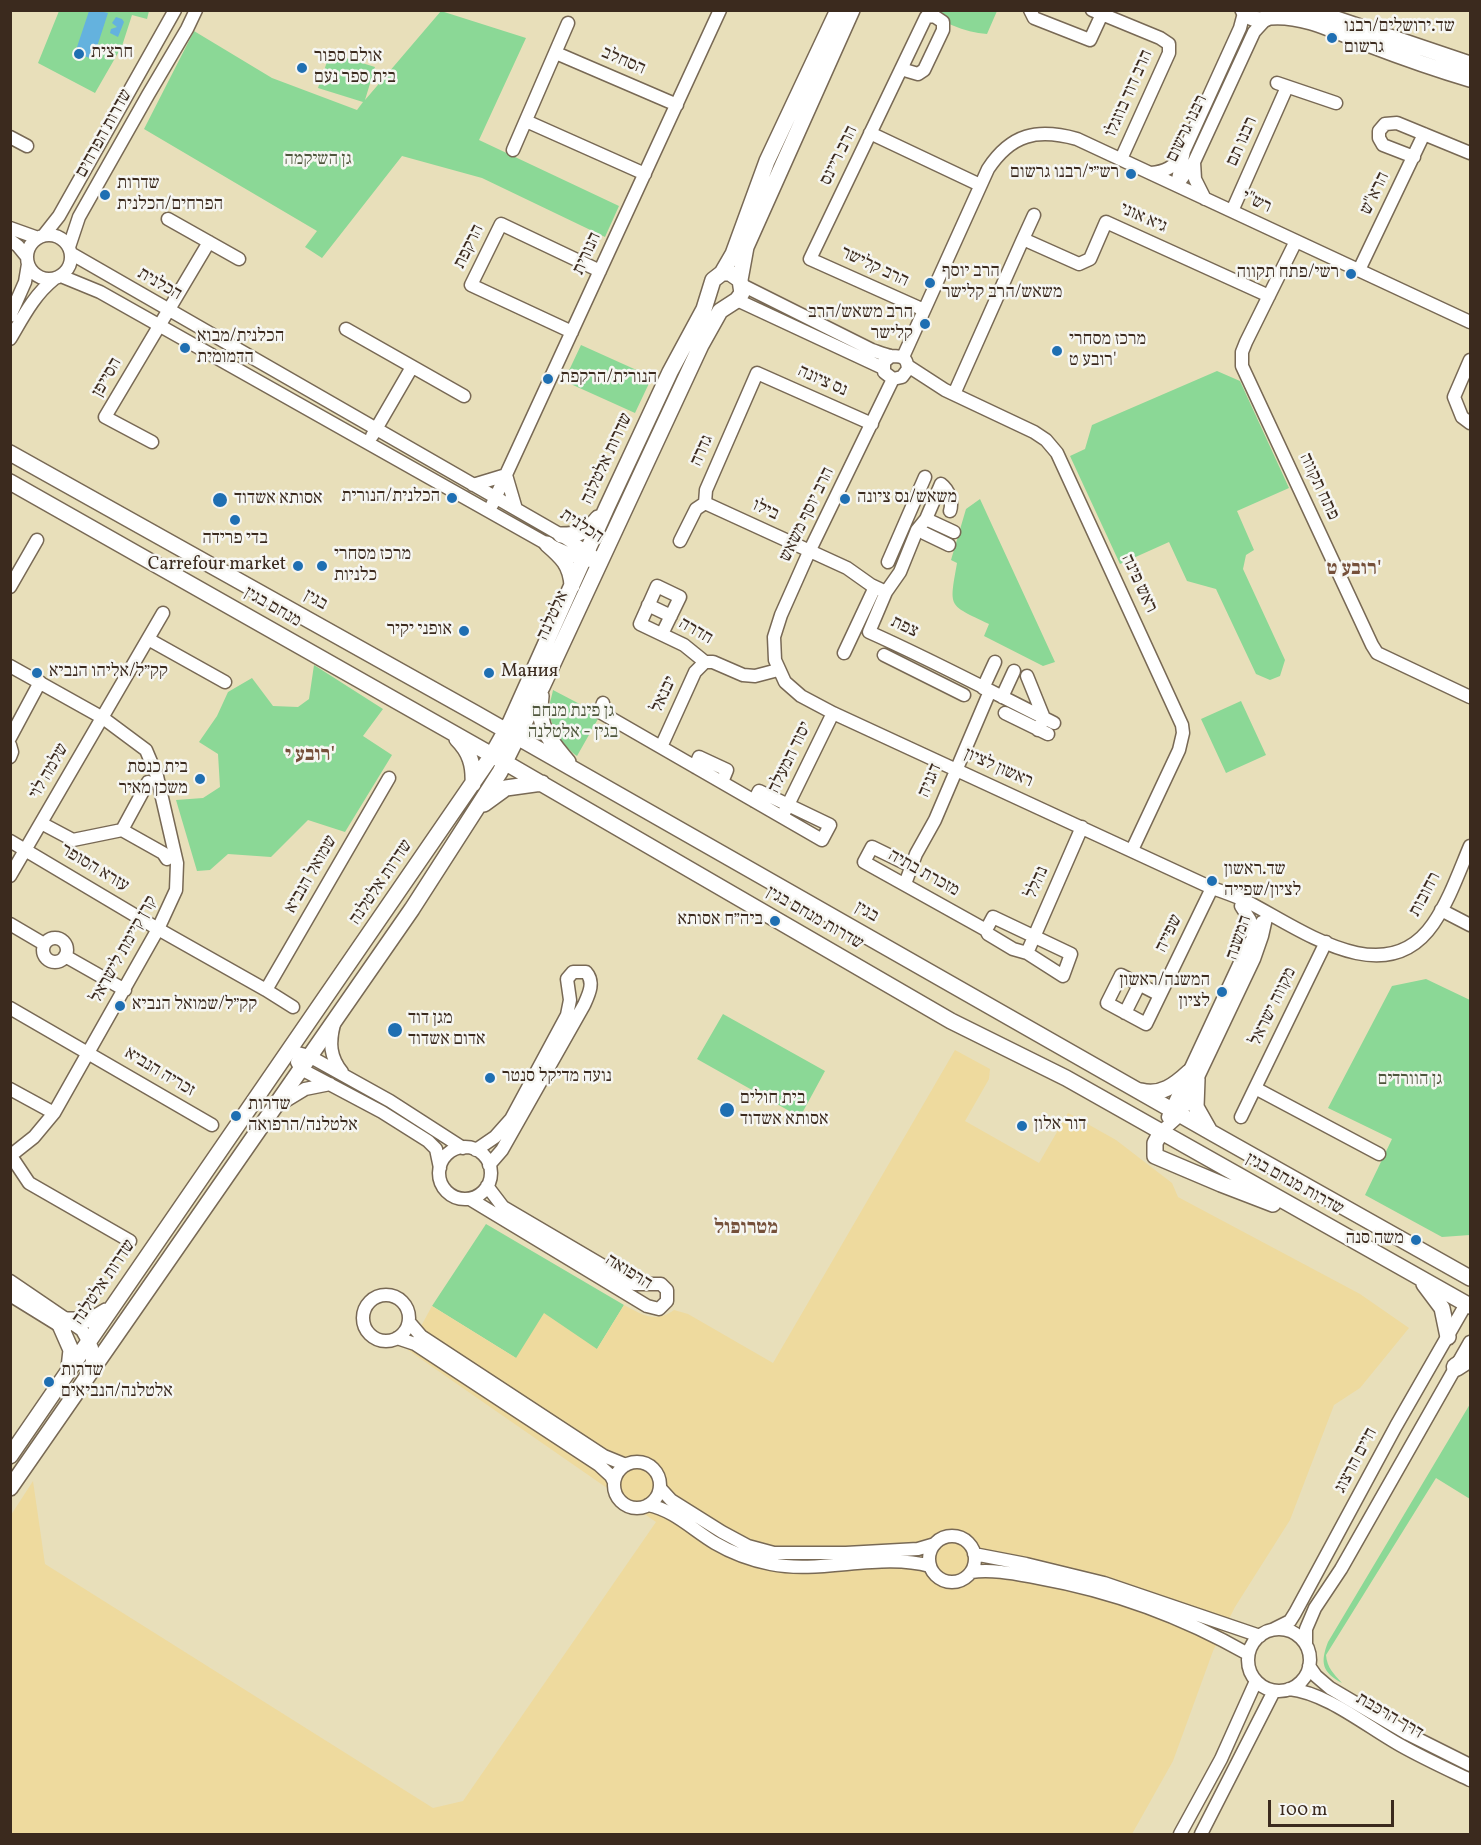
<!DOCTYPE html>
<html>
<head>
<meta charset="utf-8">
<style>
	body { margin:0 }
	#map { position:relative; width:1481px; height:1845px; overflow:hidden; background:#e8dfba; font-family:Vollkorn,serif }
	canvas { display:block }
	.frame { position:absolute; inset:0; border:12px solid #3b2a1e; pointer-events:none }
	.scale { position:absolute; left:1268px; top:1800px; width:126px; height:27px; box-sizing:border-box; border:3px solid #3b2a1e; border-top:0; padding-left:8px; font-size:18px; line-height:21px; white-space:nowrap; color:#3b2a1e; -webkit-text-stroke:4px #f6f6f2; paint-order:stroke }
</style>
</head>
<body>
<div id="map">
<canvas width="1481" height="1845"></canvas>
<div class="frame"></div>
<div class="scale">100 m</div>
</div>
<script>
const ctx = document.querySelector('canvas').getContext('2d');
ctx.lineJoin = 'round';
function fillPath(path, color) { ctx.fillStyle = color; ctx.fill(path, 'evenodd'); }
function strokePath(path, color, width, dash) { ctx.strokeStyle = color; ctx.lineWidth = width; ctx.lineCap = dash ? 'butt' : 'round'; ctx.setLineDash(dash || []); ctx.stroke(path); }
function write(font, color, halo, rows, align = 'center') {
  ctx.font = font + ' Vollkorn,"Frank Ruhl Libre",serif'; ctx.lineWidth = 5; ctx.setLineDash([]); ctx.textBaseline = 'middle'; ctx.strokeStyle = halo; ctx.fillStyle = color; for (const [text, x, y, turn = 0] of rows) {
    ctx.save(); ctx.translate(x, y); ctx.rotate((+turn || 0) * Math.PI / 180); ctx.textAlign = isNaN(turn) ? turn : align; if (halo) ctx.strokeText(text, 0, 0); ctx.fillText(text, 0, 0); ctx.restore();
  }
}
fillPath(new Path2D(`
	M59 11H149L147 19 132 15 122 46 95 93 38 63Z
	M441 11 526 38 479 140 619 206 605 237 482 178 402 156 322 258 305 247 317 231 144 129 194 31 272 78 357 110 363 102 318 88 330 53 375 67 365 100Z
	M921 11H997L987 34C964 33 941 20 921 11Z
	M581 345 652 377 635 413 564 381Z
	M1217 371 1240 381 1289 488 1237 511 1254 550 1246 555 1243 569 1285 660 1280 676 1270 680 1256 674 1216 589 1187 581 1169 542 1120 564 1070 456 1085 449 1092 425Z
	M980 499 1055 662 1043 666 984 636 989 624C948 604 949 609 957 563L951 560 966 509Z
	M314 665 383 709 363 736 392 755 345 832 308 820 271 857 228 854 210 870 197 871 176 800 203 798 220 787 218 754 199 742 217 716 228 692 252 678 273 706 298 707 309 699Z
	M553 690 593 711 594 717 598 719 577 756C564 747 550 727 549 710 549 704 552 696 553 690Z
	M1241 701 1266 755 1226 773 1201 719Z
	M1426 979 1470 1000V1235L1442 1237 1365 1195 1392 1139 1328 1108 1392 986Z
	M723 1014 825 1071 800 1117 697 1059Z
	M486 1224 624 1305 597 1349 516 1358 432 1306Z
	M1470 1404V1499L1436 1478 1326 1655C1327 1668 1334 1674 1342 1683 1322 1672 1320 1663 1328 1642Z`), '#8bd896');
fillPath(new Path2D(`
	M955 1050 990 1069 989 1079 965 1121 1039 1163 1068 1113 1116 1140 1172 1183 1178 1197 1360 1294 1409 1328 1360 1388 1334 1405 1290 1520 1235 1607 1213 1651 1173 1761 1132 1834H11V1515L33 1481 45 1564 433 1808 463 1801 656 1522 408 1350 432 1306 516 1358 544 1313 597 1349 624 1305C641 1314 655 1324 674 1310L688 1314 773 1363Z`), '#eeda9e');
fillPath(new Path2D(`
	M89 11H100L108 13 93 59 75 53Z
	M116 17 122 19 124 22 118 37 110 33 111 29 117 27 112 23Z`), '#64b2de');
const minor = new Path2D(`
	M1030 10 1034 18 1090 40 1102 14
	M1092 10 1160 38 1169 44V53L1121 159
	M556 53 677 105
	M901 69 918 74 924 70 943 30V22L934 16 926 17 810 259 924 310
	M1277 83 1336 103
	M526 121 645 174
	M870 133 980 185
	M10 137 27 146
	M513 150 568 23
	M1414 157 1383 145 1379 138V131L1385 124 1397 123 1470 153
	M1194 162 1195 179 1205 199
	M1151 173C1165 172 1174 167 1182 155
	M1177 184 1184 151 1240 28 1244 13
	M1177 185 1194 162 1254 32 1265 20
	M1232 211 1287 87
	M168 219 239 259
	M10 228 38 238
	M27 257a22 22 0 1 1 44 0a22 22 0 1 1-44 0Z
	M44 235 59 216 175 10
	M1023 239 1034 215
	M10 240 18 246 27 257
	M1296 241 1246 342 1242 352V366L1372 645 1377 653 1470 697
	M69 247 79 217 148 95 187 29 196 10
	M72 254 561 535 593 556
	M1359 270 1424 134
	M61 276 100 292 547 544 583 560 601 562
	M742 285 872 350C878 352 885 355 891 356 902 356 907 357 908 369L902 377 893 379 884 372V362L891 356
	M737 300 883 368
	M10 316 25 282 28 264
	M346 329 464 396
	M572 332 471 285 501 224 600 271
	M10 339C23 317 34 295 54 279
	M903 357 988 169C1011 134 1037 128 1077 139L1470 322
	M1470 360 1454 397 1462 417 1470 423
	M908 366 945 390 1034 432 1046 440 1057 453 1182 725 1183 733 1179 750 1132 850
	M893 379 809 552 781 615 774 637 775 660 785 682 801 696 833 713 1212 888C1224 892 1235 896 1246 901 1299 928 1385 994 1433 924 1449 901 1459 872 1470 846
	M954 394 1023 239 1079 264 1090 259 1106 222 1269 296
	M372 436 412 367
	M152 442 105 417 209 242
	M506 475 516 509
	M473 485 506 475
	M705 503 847 568 871 585 886 592
	M492 505 720 10
	M950 511C953 502 949 490 941 484L926 519 917 530 900 572 886 592 869 632C932 660 992 692 1054 723
	M926 519 954 532
	M924 533 949 545
	M680 541 696 509 705 503 706 490 757 373 872 424
	M888 562 925 477
	M10 587 37 540
	M648 605 671 616
	M662 634 680 597 657 586 640 624 684 645 705 662H713L743 675 755 676 778 670
	M148 639 225 682
	M844 653 875 587
	M884 655 964 695
	M10 666 103 718 146 750 157 776 177 863 176 890 158 929 54 1113 34 1137 10 1156
	M1027 676 1044 718 1038 730
	M983 688 995 662
	M1002 697 1014 671
	M603 703 600 712 822 840 830 825 759 791 754 801
	M1005 713 1048 734
	M10 738 40 682
	M10 745 12 752 10 757
	M661 747 695 672 705 662
	M695 767 699 757 727 770 722 782
	M785 811 833 713
	M41 823 73 840 122 830 148 782
	M122 830 163 853 167 859
	M10 841 158 929 266 990 389 778
	M911 866 872 847 864 862 986 930 988 934 1013 949 1027 953 1063 976 1071 954 993 917 986 930
	M10 876 163 613
	M905 884 916 854 935 820 990 691
	M1241 906 1250 920 1253 937
	M1441 910 1470 925
	M10 924 44 944
	M43 950a12 12 0 1 1 24 0a12 12 0 1 1-24 0Z
	M1326 942 1255 1088 1379 1154
	M1027 953 1082 827
	M65 956 125 990
	M266 990 293 1007
	M1160 995 1121 975 1107 1003 1146 1024 1212 888
	M10 1008 212 1125
	M1125 1013 1139 985
	M334 1024C329 1043 330 1057 342 1072
	M290 1051 309 1056 390 1101 463 1148
	M297 1062 301 1069 382 1112 428 1141 436 1149 440 1168
	M10 1089 54 1113
	M277 1106 305 1089 330 1084
	M1168 1117 1244 954 1262 922
	M1241 1117 1255 1088
	M1161 1132 1180 1115 1254 959 1262 936 1267 914
	M439 1173a26 26 0 1 1 52 0a26 26 0 1 1-52 0Z
	M476 1150 495 1137 511 1119 567 1015 570 1000 567 979 573 972H586C595 982 589 994 584 1005L502 1150 489 1165
	M11 1156 29 1183 130 1241
	M470 1199 647 1306 659 1309 667 1301V1290L661 1284H634L503 1207 487 1186
	M10 1281 82 1330 92 1348V1361L89 1371
	M363 1318a23 23 0 1 1 46 0a23 23 0 1 1-46 0Z
	M10 1295 65 1329
	M409 1322 421 1336 604 1456 626 1465
	M397 1338 415 1344 599 1465 611 1476 614 1482
	M614 1485a23 23 0 1 1 46 0a23 23 0 1 1-46 0Z
	M660 1488 671 1500 722 1532 748 1546 774 1553H846L918 1549 935 1544
	M648 1505C674 1510 693 1530 715 1543 732 1553 751 1560 771 1564 821 1574 882 1552 930 1566
	M929 1559a23 23 0 1 1 46 0a23 23 0 1 1-46 0Z
	M974 1554 1026 1564 1104 1583 1260 1636
	M971 1572C994 1569 1016 1574 1039 1578 1112 1591 1183 1617 1248 1654
	M1274 1629 1290 1621 1295 1613 1396 1426 1466 1304
	M1248 1660a31 31 0 1 1 62 0a31 31 0 1 1-62 0Z
	M1306 1645V1629L1315 1608 1341 1569 1470 1342
	M1309 1666 1316 1676 1330 1688 1408 1734 1470 1765
	M1289 1689C1327 1693 1366 1726 1400 1745 1423 1758 1447 1769 1470 1780
	M1180 1834 1221 1759 1256 1681
	M1201 1834 1274 1691`);
const major = new Path2D(`
	M1243 10C1253 23 1267 23 1276 10
	M1310 10 1470 64
	M1270 17C1304 14 1337 32 1368 44 1402 57 1436 69 1470 79
	M722 273 733 254 767 161 838 10
	M740 280 746 247 852 10
	M10 453 475 713 1214 1134 1470 1278
	M10 482 506 763 951 1021 1066 1078 1470 1306
	M561 535C579 535 587 532 598 518
	M547 544C562 557 571 565 572 586
	M541 696C537 728 549 739 568 762
	M457 739C470 752 474 765 473 784
	M484 804 506 788 542 783
	M1197 1079 1196 1107 1209 1130
	M1141 1091C1161 1096 1175 1085 1189 1072
	M1161 1132 1155 1143V1156L1221 1184 1273 1204
	M1424 1284 1442 1308 1448 1337
	M66 1320H91L106 1311
	M60 1325 71 1350 69 1368
	M10 1456 492 755 510 723 607 507 670 372 704 309 713 280 722 273H730L740 280 742 293 737 300 720 311 701 345 542 687 500 772 412 909 10 1488`);
const highway = new Path2D(`
	M1456 1367 1470 1358`);
strokePath(minor, '#786955', 15);
strokePath(major, '#786955', 18);
strokePath(highway, '#786955', 21);
strokePath(minor, '#fff', 12);
strokePath(major, '#fff', 15);
strokePath(highway, '#fff', 18);
for (const [x, y, r, color] of [
	[1332,38,6,"#1f6fb2"],
	[79,54,6,"#1f6fb2"],
	[302,68,6,"#1f6fb2"],
	[1131,174,6,"#1f6fb2"],
	[105,195,6,"#1f6fb2"],
	[1351,274,6,"#1f6fb2"],
	[930,283,6,"#1f6fb2"],
	[925,324,6,"#1f6fb2"],
	[185,348,6,"#1f6fb2"],
	[1057,351,6,"#1f6fb2"],
	[548,379,6,"#1f6fb2"],
	[452,498,6,"#1f6fb2"],
	[845,499,6,"#1f6fb2"],
	[220,500,8,"#1f6fb2"],
	[235,520,6,"#1f6fb2"],
	[298,566,6,"#1f6fb2"],
	[322,566,6,"#1f6fb2"],
	[464,631,6,"#1f6fb2"],
	[37,673,6,"#1f6fb2"],
	[489,673,6,"#1f6fb2"],
	[200,779,6,"#1f6fb2"],
	[1212,881,6,"#1f6fb2"],
	[775,921,6,"#1f6fb2"],
	[1222,992,6,"#1f6fb2"],
	[120,1006,6,"#1f6fb2"],
	[395,1030,8,"#1f6fb2"],
	[490,1078,6,"#1f6fb2"],
	[727,1110,8,"#1f6fb2"],
	[236,1116,6,"#1f6fb2"],
	[1022,1126,6,"#1f6fb2"],
	[1416,1240,6,"#1f6fb2"],
	[49,1382,6,"#1f6fb2"]
]) { const dot = new Path2D(); dot.arc(x, y, r, 0, 2 * Math.PI); ctx.fillStyle = color; ctx.fill(dot); strokePath(dot, '#f6f6f2', 2); }
write('18px', '#3b2a1e', '#f6f6f2', [
	["שד.ירושלים/רבנו",1344,28],
	["גרשום",1344,49],
	["חרצית",91,54],
	["אולם ספור",314,58],
	["בית ספר נעם",314,79],
	["רש״י/רבנו גרשום",1119,174,"right"],
	["שדרות",117,185],
	["הפרחים/הכלנית",117,206],
	["הרב יוסף",942,273],
	["משאש/הרב קלישר",942,294],
	["רשי/פתח תקווה",1339,274,"right"],
	["הרב משאש/הרב",913,314,"right"],
	["קלישר",913,335,"right"],
	["הכלנית/מבוא",197,338],
	["הדמומית",197,359],
	["מרכז מסחרי",1069,341],
	["רובע ט'",1069,362],
	["הנורית/הרקפת",560,379],
	["הכלנית/הנורית",440,498,"right"],
	["משאש/נס ציונה",857,499],
	["אסותא אשדוד",234,500],
	["בדי פרידה",235,540,"center"],
	["מרכז מסחרי",334,556],
	["כלניות",334,577],
	["Carrefour market",286,566,"right"],
	["אופני יקיר",452,631,"right"],
	["קק״ל/אליהו הנביא",49,673],
	["Мания",501,673],
	["בית כנסת",188,769,"right"],
	["משכן מאיר",188,790,"right"],
	["שד.ראשון",1224,871],
	["לציון/שפייה",1224,892],
	["ביה״ח אסותא",763,921,"right"],
	["המשנה/ראשון",1210,982,"right"],
	["לציון",1210,1003,"right"],
	["קק״ל/שמואל הנביא",132,1006],
	["מגן דוד",408,1020],
	["אדום אשדוד",408,1041],
	["נועה מדיקל סנטר",502,1078],
	["בית חולים",740,1100],
	["אסותא אשדוד",740,1121],
	["שדרות",248,1106],
	["אלטלנה/הרפואה",248,1127],
	["דור אלון",1034,1126],
	["משה סנה",1404,1240,"right"],
	["שדרות",61,1372],
	["אלטלנה/הנביאים",61,1393]
], 'left');
write('18px', '#3b2a1e', '#f6f6f2', [
	["הסחלב",623,62,23],
	["הרב דוד בוזגלו",1130,94,-66],
	["רבנו גרשום",1188,129,-64],
	["שדרות הפרחים",105,134,-61],
	["רבנו תם",1243,142,-66],
	["הרב ריינס",840,156,-64],
	["הרא\"ש",1376,194,-64],
	["רש\"י",1256,203,25],
	["גיא אוני",1143,219,24],
	["הרקפת",470,247,-64],
	["הנורית",588,254,-65],
	["הרב קלישר",874,268,25],
	["הכלנית",159,285,30],
	["הסייפן",108,378,-60],
	["נס ציונה",822,382,24],
	["גדרה",703,451,-66],
	["שדרות אלטלנה",608,459,-65],
	["פתח תקווה",1318,487,65],
	["בילו",765,511,25],
	["הרב יוסף משאש",808,515,-64],
	["הכלנית",581,527,33],
	["ראש פינה",1138,584,65],
	["בגין",315,601,29],
	["מנחם בגין",272,608,30],
	["אלטלנה",554,616,-65],
	["צפת",904,628,25],
	["חדרה",695,632,30],
	["יבנאל",665,695,-65],
	["יסוד המעלה",791,758,-64],
	["ראשון לציון",998,769,24],
	["שלמה לוי",50,772,-60],
	["דגניה",931,781,-67],
	["עזרא הסופר",94,869,31],
	["מזכרת בתיה",923,874,29],
	["שמואל הנביא",312,875,-60],
	["שדרות אלטלנה",382,883,-56],
	["נהלל",1038,883,-66],
	["רחובות",1426,895,-62],
	["בגין",866,913,30],
	["שדרות מנחם בגין",814,919,30],
	["שפייה",1170,934,-64],
	["המשנה",1240,938,-71],
	["קרן קיימת לישראל",125,950,-61],
	["מקווה ישראל",1274,1007,-64],
	["זכריה הנביא",159,1073,31],
	["שדרות מנחם בגין",1294,1185,29],
	["הרפואה",628,1273,32],
	["שדרות אלטלנה",105,1283,-56],
	["חיים הרצוג",1357,1461,-62],
	["דרך הרכבת",1389,1717,30]
]);
write('18px', '#4f563c', '#f6f6f2', [
	["גן השיקמה",318,161],
	["גן פינת מנחם",573,713],
	["בגין - אלטלנה",573,734],
	["גן הוורדים",1410,1081]
]);
write('bold 20px', '#75503a', '#f6f6f2', [
	["רובע ט'",1354,570],
	["רובע י'",310,756],
	["מטרופול",746,1229]
]);
</script>
</body>
</html>
